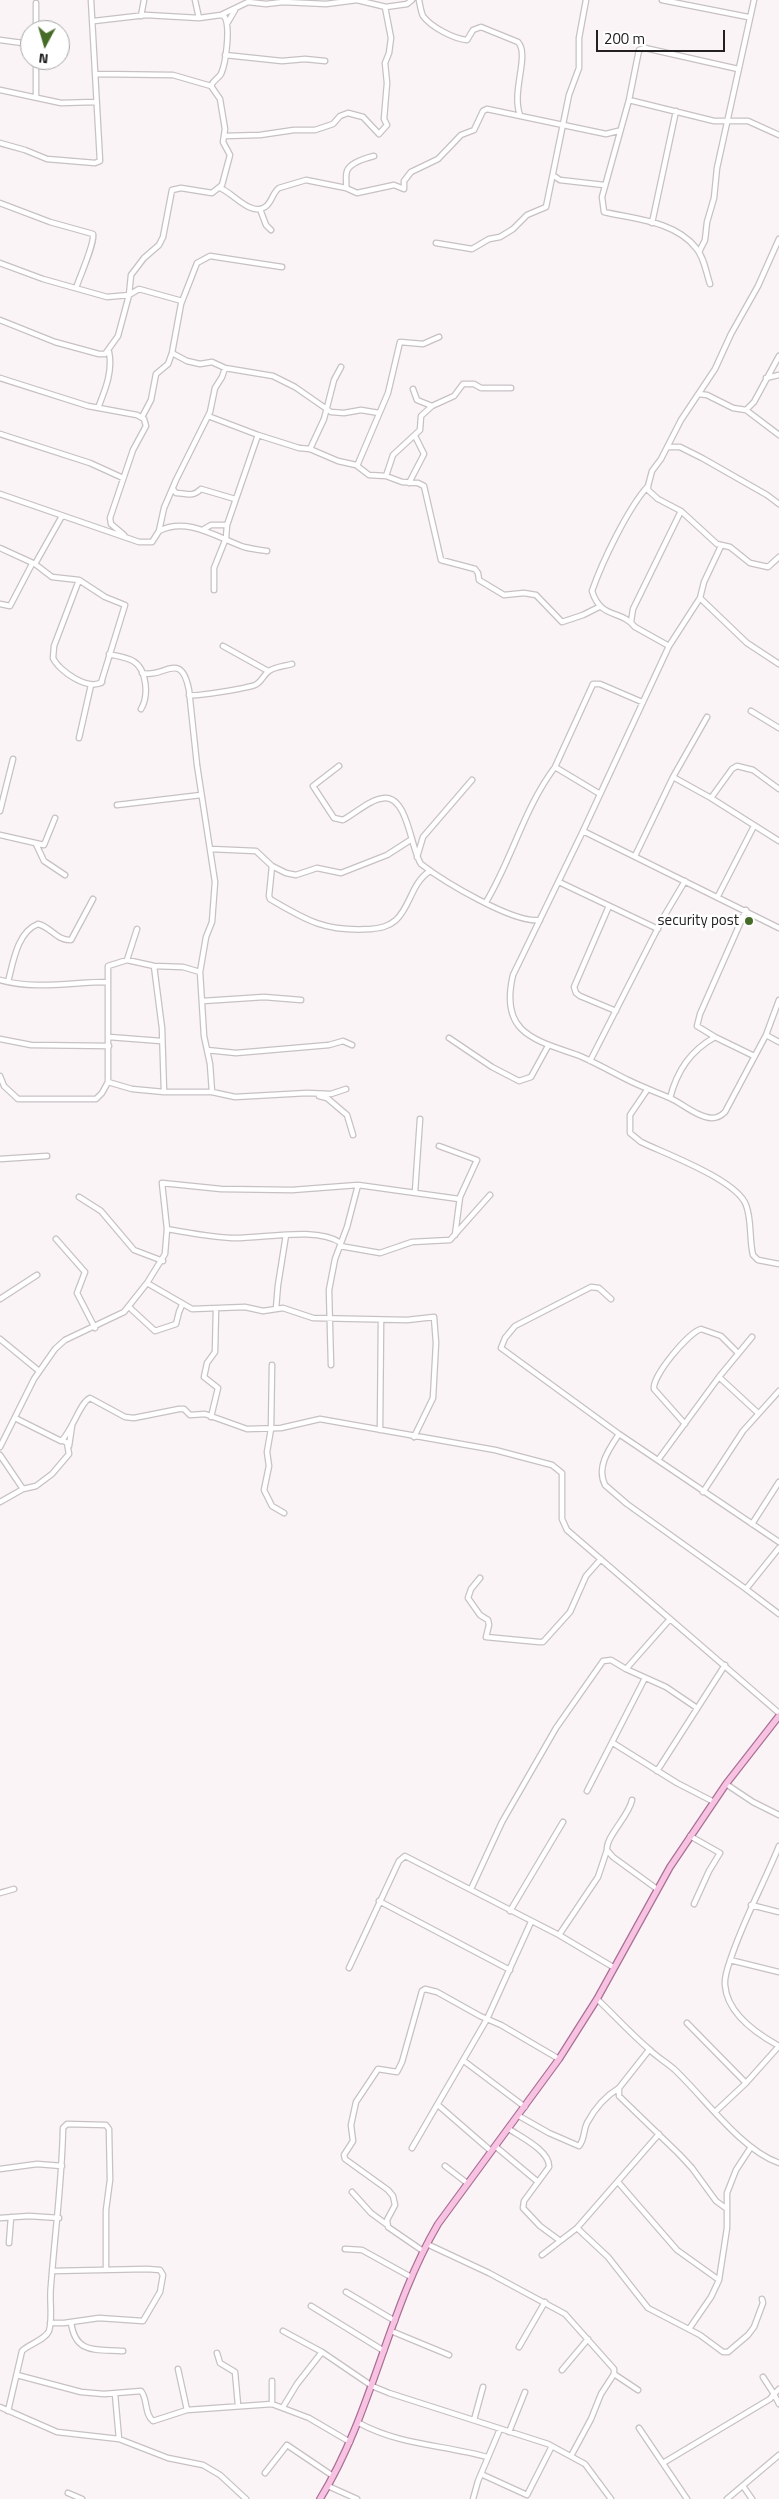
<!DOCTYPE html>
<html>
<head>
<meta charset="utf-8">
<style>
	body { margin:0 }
	#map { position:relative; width:779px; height:2499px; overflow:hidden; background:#faf4f7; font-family:"Titillium Web",sans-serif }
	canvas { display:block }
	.north { position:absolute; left:20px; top:20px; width:50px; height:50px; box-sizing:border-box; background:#fff; border:1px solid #a7a6a6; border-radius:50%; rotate:186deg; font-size:14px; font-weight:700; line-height:20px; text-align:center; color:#222021 }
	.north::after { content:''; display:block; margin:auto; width:18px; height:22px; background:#456c27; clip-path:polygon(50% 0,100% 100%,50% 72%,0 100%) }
	.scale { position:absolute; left:596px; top:30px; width:129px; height:22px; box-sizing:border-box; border:2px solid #222021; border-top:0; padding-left:6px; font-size:15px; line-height:18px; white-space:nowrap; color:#222021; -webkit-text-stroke:4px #fff; paint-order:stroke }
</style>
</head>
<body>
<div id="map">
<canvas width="779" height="2499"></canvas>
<div class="north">N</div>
<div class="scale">200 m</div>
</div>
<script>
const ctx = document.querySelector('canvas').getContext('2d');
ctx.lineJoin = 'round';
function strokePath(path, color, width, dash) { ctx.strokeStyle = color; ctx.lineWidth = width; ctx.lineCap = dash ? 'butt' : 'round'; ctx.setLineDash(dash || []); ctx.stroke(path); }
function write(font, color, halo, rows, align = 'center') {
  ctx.font = font + ' "Titillium Web",sans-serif'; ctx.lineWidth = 5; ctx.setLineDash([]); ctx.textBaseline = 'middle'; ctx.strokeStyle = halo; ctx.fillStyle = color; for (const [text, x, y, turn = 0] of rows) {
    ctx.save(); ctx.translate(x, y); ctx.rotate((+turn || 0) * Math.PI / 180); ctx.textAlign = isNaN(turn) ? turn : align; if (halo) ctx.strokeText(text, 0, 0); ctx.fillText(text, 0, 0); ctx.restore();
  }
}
const minor = new Path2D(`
	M195 0 199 18
	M419 0C420 5 421 12 423 16 431 27 454 39 467 40L473 30 481 27 518 42C530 55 511 91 520 115
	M662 0 748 17
	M36 3V30
	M141 16 144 0
	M94 21 146 15 199 18 221 15 248 2 266 4 283 2 326 4 357 0 386 7 407 4 412 0
	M228 22 235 10
	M0 40 30 44
	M225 55 282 61 305 59 325 61
	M36 60V97
	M211 86C213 80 218 79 221 74 226 63 231 25 224 16L221 15
	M0 90 61 103 95 102
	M629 100 714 121H748L779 135
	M224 136 260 135 294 130H315L333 124 340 116 348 113 363 117 379 134 387 125 384 119 387 83 385 63 389 53 391 38 385 7
	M0 143 25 150 47 159 95 163 100 161 91 0
	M554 176 560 180 604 185
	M220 188C232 192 251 217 265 207 272 203 272 193 279 188L306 180 346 188 357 193 394 185 404 189V181L411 172 438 159 461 135 474 130 483 111 487 109 606 134 618 131
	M346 188C347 183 345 176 347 171 350 163 366 158 374 156
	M0 203 50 222 93 234C95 243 80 276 76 288
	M260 209 266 225 271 230
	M652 223 676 111
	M779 239 758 286 731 334 715 369 681 420 661 459 652 471 648 486V490L658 499 681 511 717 544 730 547 750 563 768 567 779 557
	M436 243 472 249 489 239 500 237 513 229 527 215 546 207 569 95 579 68V38L586 0
	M699 252 705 240 707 222 714 198 717 168 754 0
	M0 263 43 279 107 297 129 295 139 289 182 301
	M710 284C706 272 704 257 696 248 675 221 634 219 604 212L602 197 629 100 639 50 645 48 738 69
	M0 320 55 342 99 354H105L118 336 129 295 131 275 144 258 159 245 163 237 172 190 181 188 212 193 222 185 230 155 223 142 225 129 220 99 211 86 173 75 97 74
	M172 353 187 361 200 364 212 362 225 368
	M0 378 88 406 137 415 144 419 146 426 133 450 110 518 111 524 124 535
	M766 378 779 375
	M413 389 417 400 432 406
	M699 394 707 395 733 408 746 410 779 435
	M98 408C105 390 113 372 109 352
	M746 410 754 402 779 356
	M208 416 258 435 227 525 226 538 214 568V590
	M142 417 151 400 156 374 168 364 172 353 181 304 197 263 210 256 282 267
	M0 434 90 463 123 478
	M258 435 299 448 310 449 338 461 356 465 369 475 386 476 402 482 418 483 424 486 441 560 475 569 478 573 479 580 504 595 524 593 536 595 562 622 583 615 599 607
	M668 447H680L702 458 767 495 779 504
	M310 449 324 419 334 380 341 367
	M357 466 388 393 400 342 423 344 439 337
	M386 476 393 455 420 430 421 416 432 406 454 396 463 384H474L481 388H511
	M409 483 424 454 415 436
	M648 486C628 508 602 562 592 591 601 620 621 609 635 627L669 646
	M173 489 176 493C187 493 192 498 201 489L235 499
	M0 494 139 542H152L159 531 164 508 176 480 210 412 215 388 222 377 225 368 273 376 295 387 331 412 344 413 361 410 379 413
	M204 529 211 525H227
	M159 531C187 516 218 538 244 547 252 549 260 550 267 551
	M721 546 704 582 700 598 669 646 583 831 779 928
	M0 548 35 564 52 577 79 580 105 597 125 605 101 683 102 682C88 691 59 671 53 658L54 646 79 580
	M35 564 62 516
	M700 598 747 643 779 664
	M0 604 10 606 32 564
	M631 622 633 609 681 511
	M223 646 268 671
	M109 654C116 656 126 657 133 661 147 669 149 696 141 709
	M142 673C164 679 181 649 189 690L197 765 215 882 212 922 206 937 200 972 204 1036 210 1064 212 1092
	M189 695C196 697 247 688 255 685 262 682 263 675 269 671 274 667 285 666 292 664
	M751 711 779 728
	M79 738 91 685
	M339 766 313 786 334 818 343 820C356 813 370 799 385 798 408 797 411 850 421 864 443 881 514 924 540 920
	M555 767 600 794
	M673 777 707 717
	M711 798 732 769 737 766 753 770 779 789
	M117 805 201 795
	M0 811 13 759
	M583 831 513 975C499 1034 535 1040 580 1056 596 1063 612 1072 628 1080 642 1087 656 1092 670 1098 683 1104 697 1117 712 1118 717 1118 721 1116 725 1112L766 1035
	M0 835 44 845 55 818
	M36 844 44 861 65 875
	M210 849 256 851 272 866 286 873 296 875 317 868 341 873 387 855 412 839
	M635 856 673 777 711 798 779 841
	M417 857 423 837 472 780
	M272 866 269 896 270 899C307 921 326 932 371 929 380 928 388 927 396 920 411 906 411 883 430 871
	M559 882 658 929
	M718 896 754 826
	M486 902C512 859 524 808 555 767L593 684H600L642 702
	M609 906 574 987 576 993 580 996 616 1011
	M746 910 700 1014 697 1026 715 1037 754 1056
	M127 960 137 929
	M154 966 162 1028 164 1092
	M0 980C35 990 73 982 108 982
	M8 982C13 963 17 932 38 924 51 927 57 941 71 940L93 899
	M779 1000 766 1035 779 1042
	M203 1001 264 997 301 1000
	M109 1037 161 1041
	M449 1038 492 1067 519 1081 531 1077 548 1046
	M0 1039 31 1045 109 1046
	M207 1050 236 1053 329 1045 343 1041 352 1045
	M590 1061 663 918 685 881
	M0 1076 4 1086 18 1099H96L102 1093 108 1082V966L127 960 154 966 183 967 200 972
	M108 1082 132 1089 164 1092H212L235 1097 307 1093 331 1094 346 1089
	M647 1090 630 1115V1133L641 1142C666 1154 737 1180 746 1205 752 1220 749 1239 753 1255L758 1260 779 1264
	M319 1096 327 1098 347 1115 353 1135
	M670 1098C677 1071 690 1051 715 1037
	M439 1146 477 1160 460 1197 455 1235
	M0 1159 47 1156
	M415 1192 420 1119
	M79 1197 101 1211 134 1250 163 1261
	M167 1229C189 1233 210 1237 232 1238 262 1239 316 1226 341 1243
	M56 1239 85 1272 77 1293 95 1328
	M340 1246 380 1253 412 1242 450 1240 490 1195
	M147 1283 165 1254 167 1229 162 1183 221 1189 292 1190 358 1185 459 1199
	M0 1299 37 1275
	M611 1299 599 1288 591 1287 515 1326 505 1338 501 1348 619 1434 779 1542
	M129 1307 155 1331 176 1324 179 1312 182 1305
	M276 1308 278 1285 286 1235
	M0 1339 39 1371
	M272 1365 271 1429 267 1452 269 1466 264 1490 272 1506 284 1513
	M331 1365 329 1290 335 1259 347 1227 358 1185
	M719 1377 758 1413
	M211 1417 218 1388 204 1377 207 1363 215 1352 216 1309
	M15 1418 61 1441C72 1432 80 1402 90 1398L125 1417 134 1418 179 1409H184L190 1415 205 1414 247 1429 281 1428 320 1419 495 1450 552 1465 562 1473V1519L567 1530 779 1713
	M685 1424 654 1389C652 1376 688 1333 701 1329L721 1336 738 1353
	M380 1430 381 1320
	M619 1434C609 1449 596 1467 605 1485L627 1504 746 1589 779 1548
	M69 1446 72 1426
	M0 1447 34 1379 55 1349 65 1340 124 1312 147 1283 192 1309 245 1307 263 1311 283 1308 313 1318 407 1320 434 1317 436 1343 433 1398 414 1437
	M0 1455 23 1489
	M658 1460 719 1377 752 1337
	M703 1492 743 1431 779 1391
	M0 1502 23 1489 36 1486 52 1474 69 1454 67 1443 62 1440
	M752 1524 779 1482
	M480 1578 471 1589 468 1598 480 1615 488 1620 489 1625 486 1637 539 1642H543L570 1612 586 1576 601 1559
	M746 1589 779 1614
	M626 1669 666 1687 697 1708
	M613 1743 677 1783 714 1802
	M657 1771 725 1665
	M726 1784 753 1802 779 1815
	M587 1791 645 1678
	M632 1800C629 1816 606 1836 607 1850L613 1857 657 1889
	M690 1836 720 1853 709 1871 694 1904
	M779 1846C764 1883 745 1917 732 1955 729 1964 724 1975 725 1985 727 2013 757 2034 779 2046
	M471 1889 502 1822 556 1728 603 1661 611 1660 626 1669 670 1619
	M0 1893 14 1889
	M379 1901 510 1970
	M751 1905 779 1912
	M510 1911 563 1822
	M559 1935 598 1877 607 1850
	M730 1960 779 1972
	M349 1968 399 1861 405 1856 559 1935 613 1967
	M597 1999C615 2016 631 2034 650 2050 657 2057 666 2062 674 2069 704 2097 740 2149 779 2163
	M687 2023 746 2083
	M649 2050 619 2088V2096L679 2154 692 2168 716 2201 727 2209
	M464 2061 525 2107
	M438 2105 491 2151
	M715 2112 746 2083 779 2046
	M519 2116 549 2133 579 2146C585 2139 583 2131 587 2123 595 2108 604 2097 619 2088
	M509 2129C521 2137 550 2151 549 2167L524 2201 523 2208 540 2226 559 2240
	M495 2146 538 2182
	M412 2148 487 2019 531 1922
	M445 2166 467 2183
	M0 2169 37 2164 62 2166
	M618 2182 677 2250 719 2280
	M352 2192 371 2213 386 2224
	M0 2218 29 2216 59 2218
	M577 2228 608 2257 648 2308 700 2335 723 2352H728L748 2335 754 2327 763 2303 762 2299
	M9 2243 11 2217
	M427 2244 489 2273 565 2314 614 2369V2374L601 2394 591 2419 571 2456
	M345 2249 362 2250 411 2277
	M423 2251 388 2227 387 2220 395 2205 393 2196 388 2190 345 2159 344 2155 353 2141 351 2125 356 2102 378 2069 397 2072 402 2062 422 1991 425 1989 437 1992 480 2016 501 2025 559 2059
	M542 2255 577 2228 659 2134
	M346 2292 395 2321
	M311 2306 384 2351
	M71 2322C75 2355 97 2349 123 2351
	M50 2323H64L99 2318 143 2321 160 2292 163 2275 160 2270 147 2269 52 2271
	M689 2329 711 2297 719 2280 727 2228V2193L736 2170 751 2147
	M283 2331 322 2352 372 2386 389 2393 548 2444 585 2464 611 2499
	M391 2331 449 2355
	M519 2347 545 2302
	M217 2353 220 2363 235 2372 238 2405
	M178 2369 187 2410
	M562 2370 588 2339
	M614 2374 638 2390
	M17 2375 81 2392 104 2394 141 2391C148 2399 144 2414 153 2421L187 2410 272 2404 309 2418 350 2442
	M779 2389 774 2394 779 2404
	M115 2394 119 2439
	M272 2404V2381
	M0 2407 57 2432 119 2439 168 2458 203 2465 220 2475 246 2499
	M283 2407 297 2384 322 2352
	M8 2411 22 2351C29 2344 45 2340 49 2331 53 2318 49 2299 51 2285 55 2232 62 2182 63 2128L67 2124 106 2125 109 2129 110 2180 106 2210V2270
	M474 2420 483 2387
	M359 2423C399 2445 444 2445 487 2457
	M639 2428 687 2499
	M509 2432 525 2392
	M663 2463 770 2399 774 2394 763 2377
	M265 2473 287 2445 333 2476
	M481 2474 527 2495 552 2446
	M328 2486 357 2499
	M743 2486 752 2499
	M68 2493 82 2499
	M473 2499 478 2481 500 2429
	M727 2499 779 2455`);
const major = new Path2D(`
	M320 2499C373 2413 387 2311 438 2224L559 2059 597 1999 670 1867 726 1784 779 1716`);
strokePath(minor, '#c7c1c4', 7);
strokePath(major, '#aa7093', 8);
strokePath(minor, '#fff', 4.5);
strokePath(major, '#f8c3e3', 5.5);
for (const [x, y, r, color] of [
	[749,921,5,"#456c27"]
]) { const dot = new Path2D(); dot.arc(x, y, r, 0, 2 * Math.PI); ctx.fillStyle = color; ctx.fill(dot); strokePath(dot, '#fff', 2); }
write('15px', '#222021', '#fff', [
	["security post",739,921]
], 'right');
</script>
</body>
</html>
